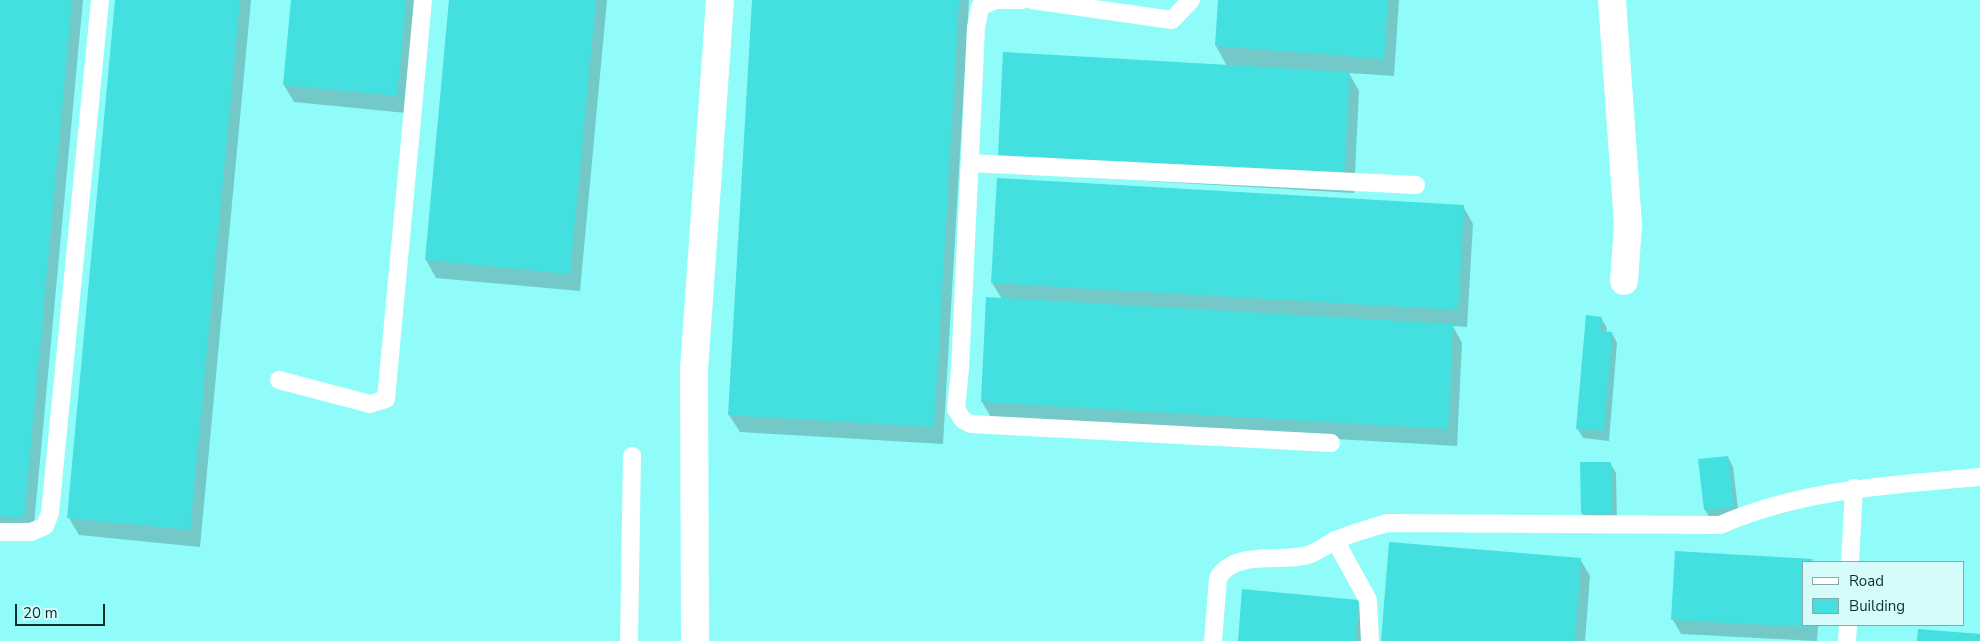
<!DOCTYPE html>
<html>
<head>
<meta charset="utf-8">
<style>
	body { margin:0 }
	#map { position:relative; width:1980px; height:641px; overflow:hidden; background:#8ffcfa; font-family:"Nunito Sans",sans-serif }
	canvas { display:block }
	.legend { position:absolute; left:1802px; top:561px; width:162px; height:65px; box-sizing:border-box; background:#d5fcfb; border:1px solid #84aaa9; margin:0; padding:6px 9px; list-style:none; font-size:15px; color:#0b2f2f }
	.legend li { display:flex; align-items:center; gap:10px; height:25px }
	.legend b { width:25px; border:1px solid #84aaa9 }
	.scale { position:absolute; left:15px; top:604px; width:90px; height:22px; box-sizing:border-box; border:2px solid #0b2f2f; border-top:0; padding-left:6px; font-size:15px; line-height:18px; white-space:nowrap; color:#0b2f2f; -webkit-text-stroke:4px #d5fcfb; paint-order:stroke }
</style>
</head>
<body>
<div id="map">
<canvas width="1980" height="641"></canvas>
<ul class="legend">
<li><b style="height:6px;background:#fff"></b>Road</li>
<li><b style="height:14px;background:#44e0df"></b>Building</li>
</ul>
<div class="scale">20 m</div>
</div>
<script>
const ctx = document.querySelector('canvas').getContext('2d');
ctx.lineJoin = 'round';
function fillPath(path, color) { ctx.fillStyle = color; ctx.fill(path, 'evenodd'); }
function strokePath(path, color, width, dash) { ctx.strokeStyle = color; ctx.lineWidth = width; ctx.lineCap = dash ? 'butt' : 'round'; ctx.setLineDash(dash || []); ctx.stroke(path); }
fillPath(new Path2D(`
	M0 0H83L33 535 0 532Z
	M117 0H251L200 547 79 535 69 518Z
	M292 0H417L406 113 294 102 284 85Z
	M450 0H607L580 291 436 278 426 260Z
	M754 0H969L943 444 740 432 729 415Z
	M1219 0H1399L1394 76 1349 73 1359 91 1354 193 1009 173 1227 66 1216 46Z
	M1463 206 1473 224 1467 327 1453 326 1462 343 1457 446 992 419 982 402 1002 299 992 283Z
	M1601 318 1607 328 1606 333H1612L1617 343 1609 441 1583 438 1577 428Z
	M1728 457 1733 467 1739 517 1711 520 1705 510 1699 460Z
	M1610 463 1616 473 1617 522 1588 523 1582 513Z
	M1676 552 1812 560 1813 562H1804V625H1818L1817 641 1681 634 1673 620Z
	M1580 559 1590 576 1585 641H1382Z
	M1358 601 1368 619 1366 641H1239Z`), '#0003');
fillPath(new Path2D(`
	M0 0H72L24 518 0 516Z
	M115 0H240L190 530 67 518Z
	M291 0H406L397 96 283 85Z
	M449 0H596L570 274 425 260Z
	M752 0H959L934 427 728 415Z
	M1218 0H1388L1384 59 1215 46Z
	M1003 52 1350 72 1344 176 998 156Z
	M997 178 1464 205 1458 310 991 283Z
	M986 297 1453 324 1448 429 981 402Z
	M1586 315 1602 317 1600 331 1612 332 1604 431 1576 429Z
	M1728 456 1734 507 1704 510 1698 459Z
	M1580 462H1611L1612 513H1581Z
	M1389 542 1581 558 1575 641H1381Z
	M1675 551 1813 559 1812 562H1804V625H1809V627L1671 620Z
	M1242 589 1359 600 1355 641H1238Z
	M1918 629 1980 634V641H1917Z`), '#44e0df');
strokePath(new Path2D(`
	M1022 0H995L980 7 976 28 960 369 956 409 963 420 971 424 1331 443
	M1032 0 1172 20 1191 0
	M970 163 1416 185
	M279 380 370 404 386 399 423 0
	M0 532H31L45 526 50 513 100 0
	M1335 540 1368 600 1370 641
	M1850 562 1854 488
	M629 641 632 456
	M1213 641 1218 578C1235 549 1281 563 1308 555 1319 551 1326 545 1336 540 1352 533 1370 528 1387 523L1720 525C1802 489 1892 485 1980 477
	M1847 641 1848 625`), '#fff', 18);
strokePath(new Path2D(`
	M1612 0 1628 225 1624 281
	M695 641 694 369 720 0`), '#fff', 28);
</script>
</body>
</html>
